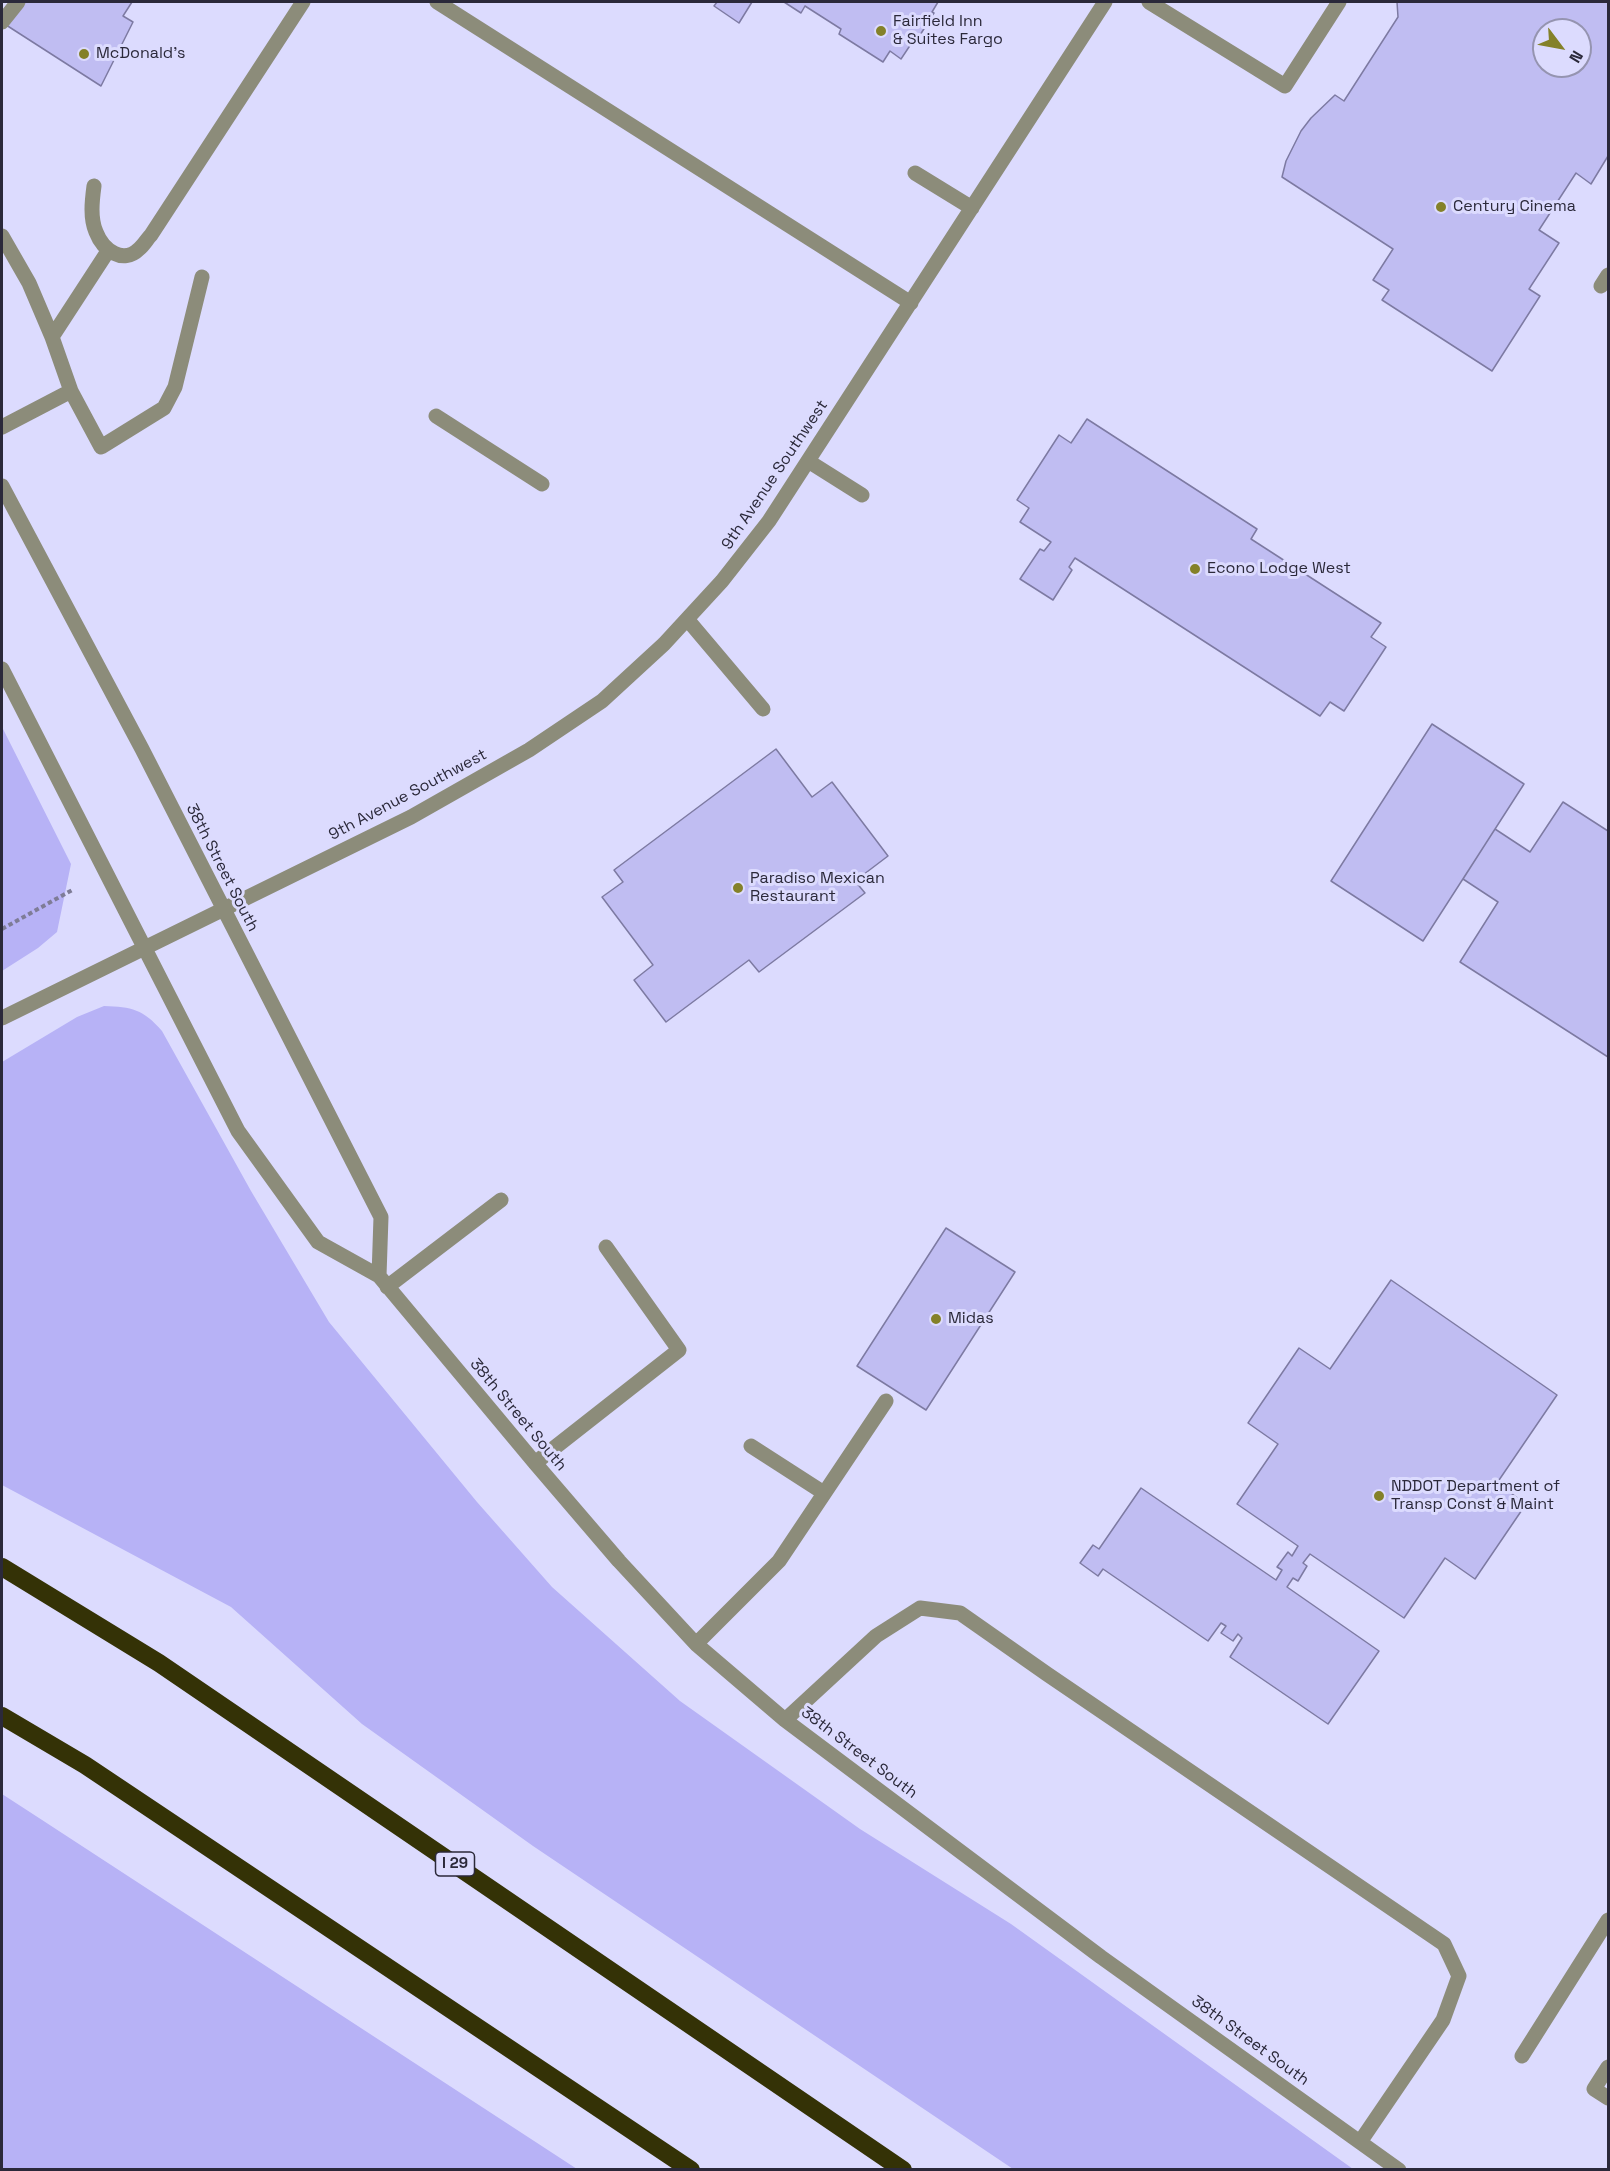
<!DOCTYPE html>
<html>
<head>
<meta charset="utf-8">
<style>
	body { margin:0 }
	#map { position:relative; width:1610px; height:2171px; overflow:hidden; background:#dcdbfe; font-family:"Space Grotesk",sans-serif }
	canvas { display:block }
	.frame { position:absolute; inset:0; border:3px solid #2b293a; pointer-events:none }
	.north { position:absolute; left:1532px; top:18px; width:60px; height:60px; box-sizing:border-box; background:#dcdbfe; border:2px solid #9594b0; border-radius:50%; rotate:122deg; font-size:16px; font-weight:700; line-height:24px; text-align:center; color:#2b293a }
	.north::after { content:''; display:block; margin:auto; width:21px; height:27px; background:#848129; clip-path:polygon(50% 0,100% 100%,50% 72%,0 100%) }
</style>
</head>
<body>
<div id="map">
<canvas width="1610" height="2171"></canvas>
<div class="frame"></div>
<div class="north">N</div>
</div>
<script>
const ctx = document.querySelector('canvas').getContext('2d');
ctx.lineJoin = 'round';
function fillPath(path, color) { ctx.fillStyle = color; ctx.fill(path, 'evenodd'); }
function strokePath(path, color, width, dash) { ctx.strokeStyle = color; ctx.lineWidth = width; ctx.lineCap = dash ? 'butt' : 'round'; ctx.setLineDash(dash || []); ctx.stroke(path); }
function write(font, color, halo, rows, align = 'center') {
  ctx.font = font + ' "Space Grotesk",sans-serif'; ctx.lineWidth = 6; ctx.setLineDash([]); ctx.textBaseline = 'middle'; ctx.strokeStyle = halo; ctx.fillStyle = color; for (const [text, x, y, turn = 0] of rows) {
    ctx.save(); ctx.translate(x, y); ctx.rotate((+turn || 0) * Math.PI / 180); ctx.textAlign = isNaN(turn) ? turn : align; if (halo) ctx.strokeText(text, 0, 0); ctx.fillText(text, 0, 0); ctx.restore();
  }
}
fillPath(new Path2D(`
	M2 727 71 864 57 932 38 948 2 971Z
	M104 1006C132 1007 143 1009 162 1031L251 1191 329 1322 477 1502 552 1587 680 1701 860 1829 1011 1924 1353 2169H1013L533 1846 362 1724 231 1607 2 1485V1062L77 1017Z
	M2 1794 39 1818 577 2169H2Z`), '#b7b2f6');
const building = new Path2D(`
	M20 2H132L123 16 133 22 101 86 3 23Z
	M717 2H752L739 23 714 6Z
	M784 2H938L932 12 934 13 915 43 913 41 901 59 890 51 883 62 839 34 841 29 805 6 801 13Z
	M1397 2H1608V156L1591 184 1576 173 1539 230 1559 243 1529 289 1540 296 1492 371 1382 300 1389 290 1373 280 1393 249 1282 177 1286 161 1301 131 1311 118 1335 95 1344 101 1398 17ZM1544 30H1580V66H1544Z
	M1087 419 1257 529 1251 539 1381 623 1371 637 1386 647 1344 711 1330 702 1320 716 1075 558 1069 567 1072 570 1053 600 1020 579 1040 549 1044 551 1051 542 1020 522 1029 508 1017 500 1059 435 1071 443Z
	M1432 724 1524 784 1423 941 1331 881Z
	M776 749 812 797 832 782 888 856 855 881 865 893 759 972 749 960 666 1022 634 980 653 965 602 897 623 882 614 870Z
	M1563 802 1608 831V1057L1460 962 1498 902 1463 879 1495 829 1530 852Z
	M946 1228 1015 1272 926 1410 857 1366Z
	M1391 1280 1557 1395 1497 1483 1526 1504 1475 1579 1445 1558 1404 1618 1310 1554 1303 1563 1307 1566 1298 1581 1293 1578 1287 1587 1379 1651 1328 1724 1230 1657 1242 1638 1238 1634 1233 1641 1221 1633 1226 1626 1221 1623 1208 1641 1103 1569 1098 1576 1080 1563 1093 1545 1099 1549 1141 1488 1276 1580 1282 1570 1277 1567 1288 1552 1292 1556 1298 1546 1237 1504 1278 1444 1248 1423 1299 1348 1330 1369Z`);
fillPath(building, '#c0bdf2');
strokePath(building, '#7d7aa2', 1.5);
strokePath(new Path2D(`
	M2 929 74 889`), '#7e7c96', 4, [4.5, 3]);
strokePath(new Path2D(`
	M437 2 911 303
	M1149 2 1285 86 1339 2
	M2 22 18 2
	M915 173 972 208
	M94 186C92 201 90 218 96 232 103 250 123 265 139 249 144 245 147 239 151 235L303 2
	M2 236 29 283 52 337 71 391
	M1601 286 1608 275
	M52 337 108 251
	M436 416 542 484
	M2 427 71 391 101 447 164 408 175 387 202 277
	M808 461 862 495
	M2 486 142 749 381 1217 379 1276
	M687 619 763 709
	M2 669 238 1131 318 1242 379 1276 535 1463 619 1561 696 1644 785 1720 1101 1957 1399 2170
	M2 1018 411 817 529 750 602 701 664 644 722 581 769 521 1105 2
	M387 1287 501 1200
	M751 1446 824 1493
	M535 1463 679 1350 606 1247
	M696 1644 779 1561 886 1401
	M785 1720 876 1636 920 1608 960 1613 1047 1674 1444 1944 1459 1976 1443 2020 1360 2142
	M1522 2056 1608 1920
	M1608 2067 1594 2089 1608 2098`), '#8c8c7a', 15);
strokePath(new Path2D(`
	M2 1567 159 1663 903 2170
	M2 1716 85 1765 691 2170`), '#343206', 18);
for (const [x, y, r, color] of [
	[881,31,6,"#848129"],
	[84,54,6,"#848129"],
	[1441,207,6,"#848129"],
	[1195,569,6,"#848129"],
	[738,888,6,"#848129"],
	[936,1319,6,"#848129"],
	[1379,1496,6,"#848129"]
]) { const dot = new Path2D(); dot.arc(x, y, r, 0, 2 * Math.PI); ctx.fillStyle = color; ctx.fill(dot); strokePath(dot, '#dcdbfe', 2); }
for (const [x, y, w] of [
	[455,1864,39]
]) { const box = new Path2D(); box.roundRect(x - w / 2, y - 12, w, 24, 4.5); ctx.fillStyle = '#dcdbfe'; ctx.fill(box); strokePath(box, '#2b293a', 1.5); }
write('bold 15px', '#2b293a', null, [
	["I 29",455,1864]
]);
write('16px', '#2b293a', '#dcdbfe', [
	["Fairfield Inn",893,22],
	["& Suites Fargo",893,40],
	["McDonald's",96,54],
	["Century Cinema",1453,207],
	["Econo Lodge West",1207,569],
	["Paradiso Mexican",750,879],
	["Restaurant",750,897],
	["Midas",948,1319],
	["NDDOT Department of",1391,1487],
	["Transp Const & Maint",1391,1505]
], 'left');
write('16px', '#2b293a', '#dcdbfe', [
	["9th Avenue Southwest",775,475,-56],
	["9th Avenue Southwest",408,795,-28],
	["38th Street South",222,868,63],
	["38th Street South",518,1415,50],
	["38th Street South",859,1753,37],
	["38th Street South",1250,2041,36]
]);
</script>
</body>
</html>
